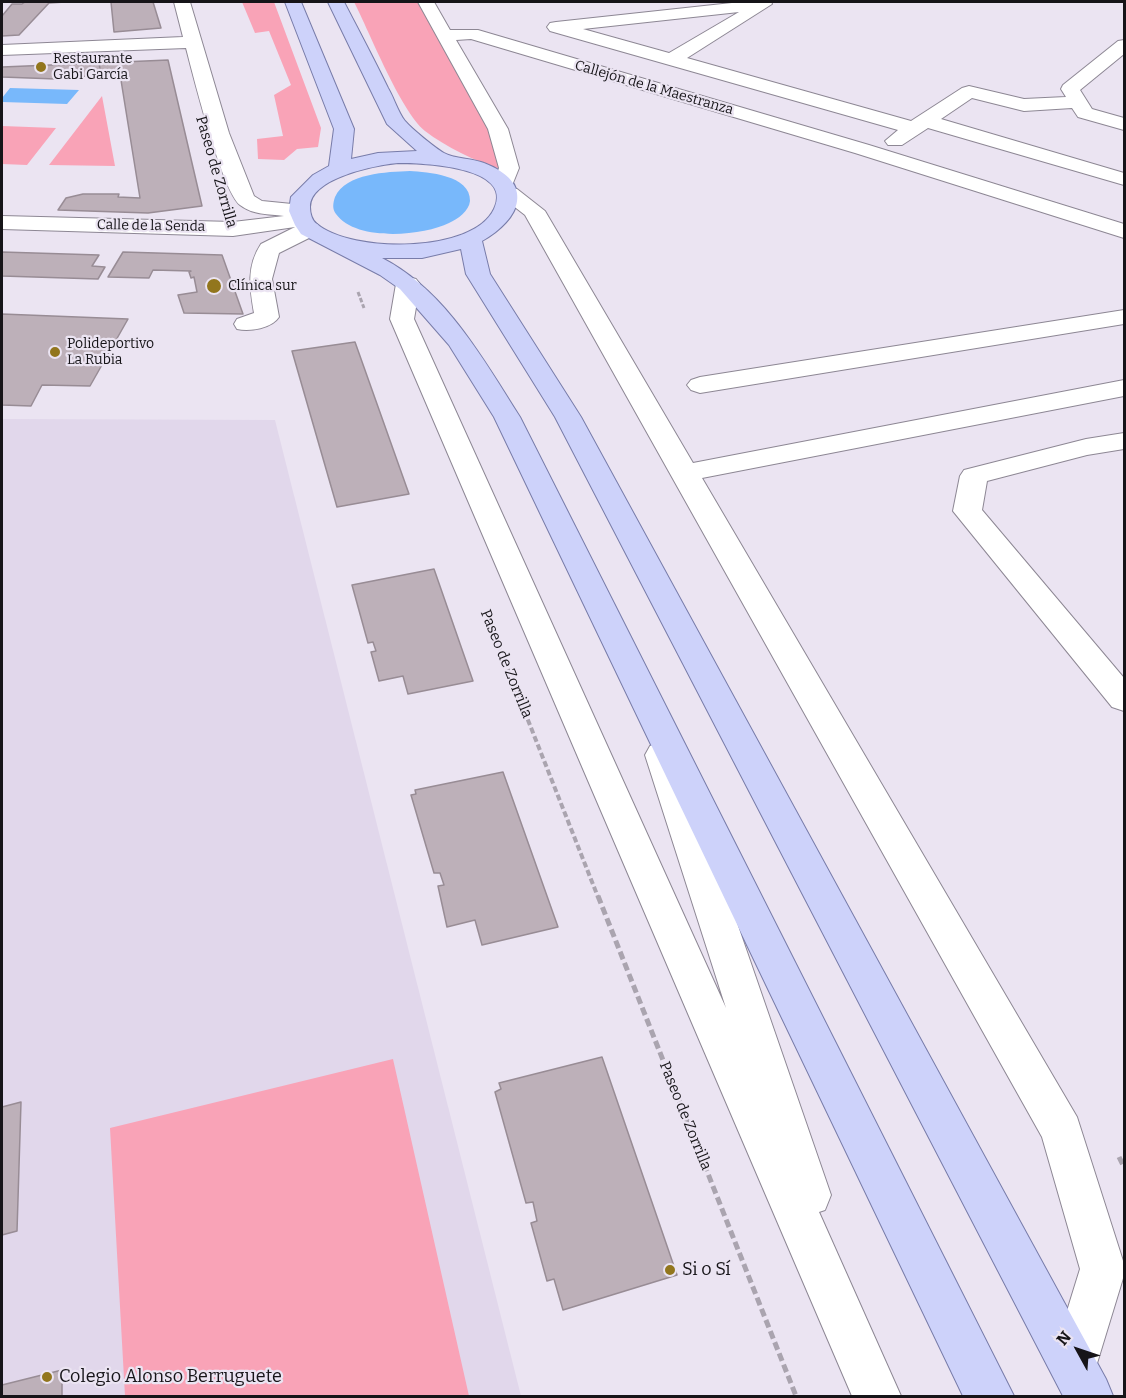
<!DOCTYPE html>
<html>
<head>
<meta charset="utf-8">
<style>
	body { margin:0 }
	#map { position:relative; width:1126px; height:1398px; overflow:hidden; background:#ebe4f2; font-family:Bitter,serif }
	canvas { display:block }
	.frame { position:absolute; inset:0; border:3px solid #161418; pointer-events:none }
	.north { position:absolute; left:1048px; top:1320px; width:60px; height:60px; -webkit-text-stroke:4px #ebe4f2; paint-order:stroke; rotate:310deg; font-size:16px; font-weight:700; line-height:24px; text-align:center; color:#161418 }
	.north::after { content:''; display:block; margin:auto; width:21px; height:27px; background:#161418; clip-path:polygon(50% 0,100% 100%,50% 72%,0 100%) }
</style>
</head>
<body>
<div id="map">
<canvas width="1126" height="1398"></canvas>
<div class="frame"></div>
<div class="north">N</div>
</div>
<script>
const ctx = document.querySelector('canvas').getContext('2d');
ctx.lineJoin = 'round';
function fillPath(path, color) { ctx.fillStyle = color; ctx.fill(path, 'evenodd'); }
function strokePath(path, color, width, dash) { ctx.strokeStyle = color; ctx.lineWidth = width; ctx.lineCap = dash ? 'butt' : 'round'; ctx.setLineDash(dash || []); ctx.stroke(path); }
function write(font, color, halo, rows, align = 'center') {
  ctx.font = font + ' Bitter,serif'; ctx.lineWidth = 4.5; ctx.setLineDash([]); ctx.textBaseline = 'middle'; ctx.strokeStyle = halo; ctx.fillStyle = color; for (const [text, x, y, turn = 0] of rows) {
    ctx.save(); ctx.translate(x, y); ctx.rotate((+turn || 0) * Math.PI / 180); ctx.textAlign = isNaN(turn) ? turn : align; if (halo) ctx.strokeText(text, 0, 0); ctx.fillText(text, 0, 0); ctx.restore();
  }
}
fillPath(new Path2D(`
	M2 419 275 420 521 1396H2Z`), '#e1d7eb');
fillPath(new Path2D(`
	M242 2H274L321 128 318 147 297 149 284 160 258 159 257 139 283 136 274 95 291 85 269 31 255 33Z
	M354 2H420L486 118 500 169C475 161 446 147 425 131 400 110 370 33 354 2Z
	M102 96 115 166 49 165Z
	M2 126 56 128 27 165 2 164Z
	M393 1059 469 1396H125L110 1128Z`), '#f9a3b7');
fillPath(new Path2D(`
	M10 88 79 90 67 104 2 102V98Z
	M410 171C427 172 471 175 470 201 469 211 458 219 449 223 423 236 356 242 336 214 332 209 333 203 335 197 346 173 387 172 410 171Z`), '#78b8fb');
const building = new Path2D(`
	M25 2H65L49 3 19 35 2 36V16L12 4H22Z
	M111 2H153L161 28 114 32Z
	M168 60 202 206 148 213 58 210 66 198 83 194H119L118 197 140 198 120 74 101 76 99 63Z
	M99 63 101 74 98 75 56 79 2 77V67Z
	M2 252 99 255 92 266 105 267 98 279 2 276Z
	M123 252 222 255 243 314 184 313 178 295 197 292 194 277 191 278 189 272 191 271 153 270 149 278 108 277Z
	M2 314 128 319 90 386 42 385 31 406 2 405Z
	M355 342 409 494 337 507 292 351Z
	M434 569 473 681 408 694 403 676 379 681 371 652 376 651 373 642 368 643 352 585Z
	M503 772 558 927 482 945 475 920 447 927 438 886 444 885 440 873H434L411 795 416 794 415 790Z
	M602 1057 677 1275 563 1310 554 1279 547 1281 531 1223 537 1221 533 1202 526 1203 495 1092 501 1089 499 1083Z
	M21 1102 17 1231 2 1235V1107Z
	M62 1370V1396H2V1385Z`);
fillPath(building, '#bdb0b9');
strokePath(building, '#988c95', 1.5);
const minor = new Path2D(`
	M174 2H190L229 133 254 196 262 201 302 205 305 210 302 214 309 215 312 220 310 223 317 224 320 229 317 234 279 253 272 279 279 317C272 328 250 332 237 329L234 324 237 319 254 313C250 289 246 267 261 244L295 227 233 236 2 229V216L233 222 284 216C268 214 253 215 240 205 222 191 193 75 186 48L2 55V45L183 37Z
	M418 2H434L450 30H478L869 145 1124 224V238L855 153 471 39 456 40 508 129 519 168 511 188 517 189 545 211 693 463 1124 380V396L702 478 1077 1117 1124 1264V1275L1091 1383 1074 1390 1057 1383 1050 1366 1080 1269 1042 1137 525 215 498 194 501 190 496 188 493 184 499 168 488 129Z
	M741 2H771L772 4 687 58 911 121 962 88 969 86 1024 99 1066 97 1061 89 1063 85 1118 41 1124 40V54L1080 90 1092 109 1124 118V130L1078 117 1072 108 1024 111 972 98 941 119 1124 173V185L928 128 902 145H888L885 141 898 130 550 31 547 27 550 23 556 22ZM739 12 669 53 583 29Z
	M408 277 416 279 420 284 414 319 726 1008 645 755 650 746 662 742 674 746 679 755 831 1195 825 1210 819 1212 901 1396H852L390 319 396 284 400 279Z
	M1124 310V324L700 393 691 390 687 385 691 380 700 377Z
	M1124 433V449L1087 455 987 481 982 510 1124 678V711L1112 707 953 511 960 476 964 470 1086 439Z`);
const major = new Path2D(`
	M285 2H301L354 129 351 159 378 153 417 151 387 124 328 2H344C359 31 374 59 388 88 394 98 398 112 405 121 412 129 435 148 444 153 455 159 472 158 484 163 536 183 521 219 482 241L490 274 581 417 1106 1379 1113 1396H1063L555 417 466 274 461 249 422 258H382C446 291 483 359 520 417L1014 1396H963L494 417 449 345 400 289 380 275 301 234 295 225 289 211 291 197 313 175 329 166 334 129ZM398 163C421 163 515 166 494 209 473 254 351 253 317 224 312 221 310 213 310 207 310 178 376 165 398 163Z`);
strokePath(minor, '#8d8794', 2);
strokePath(major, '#787ca9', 2);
strokePath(new Path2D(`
	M358 292 364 308`), '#aaa4af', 3, [4.5, 2]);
strokePath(new Path2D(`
	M488 619 598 897`), '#aaa4af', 4, [6, 3]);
strokePath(new Path2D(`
	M598 896 796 1396
	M1119 1157 1124 1167`), '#aaa4af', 5, [8, 4]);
fillPath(minor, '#fff');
fillPath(major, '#cdd2fa');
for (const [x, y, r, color] of [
	[41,67,6,"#92761d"],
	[214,286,8,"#92761d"],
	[55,352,6,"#92761d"],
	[670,1270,6,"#92761d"],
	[47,1377,6,"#92761d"]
]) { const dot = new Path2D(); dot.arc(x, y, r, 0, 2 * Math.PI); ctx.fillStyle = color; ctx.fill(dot); strokePath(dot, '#ebe4f2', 2); }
write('14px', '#161418', '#ebe4f2', [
	["Restaurante",53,59],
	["Gabi García",53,75],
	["Clínica sur",228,286],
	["Polideportivo",67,344],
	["La Rubia",67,360]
], 'left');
write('14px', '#161418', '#ebe4f2', [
	["Callejón de la Maestranza",654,88,16],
	["Calle de la Senda",151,226,1]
]);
write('15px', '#161418', '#ebe4f2', [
	["Paseo de Zorrilla",216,172,74],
	["Paseo de Zorrilla",506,664,68],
	["Paseo de Zorrilla",685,1116,68]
]);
write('18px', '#161418', '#ebe4f2', [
	["Si o Sí",682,1270],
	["Colegio Alonso Berruguete",59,1377]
], 'left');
</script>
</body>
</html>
